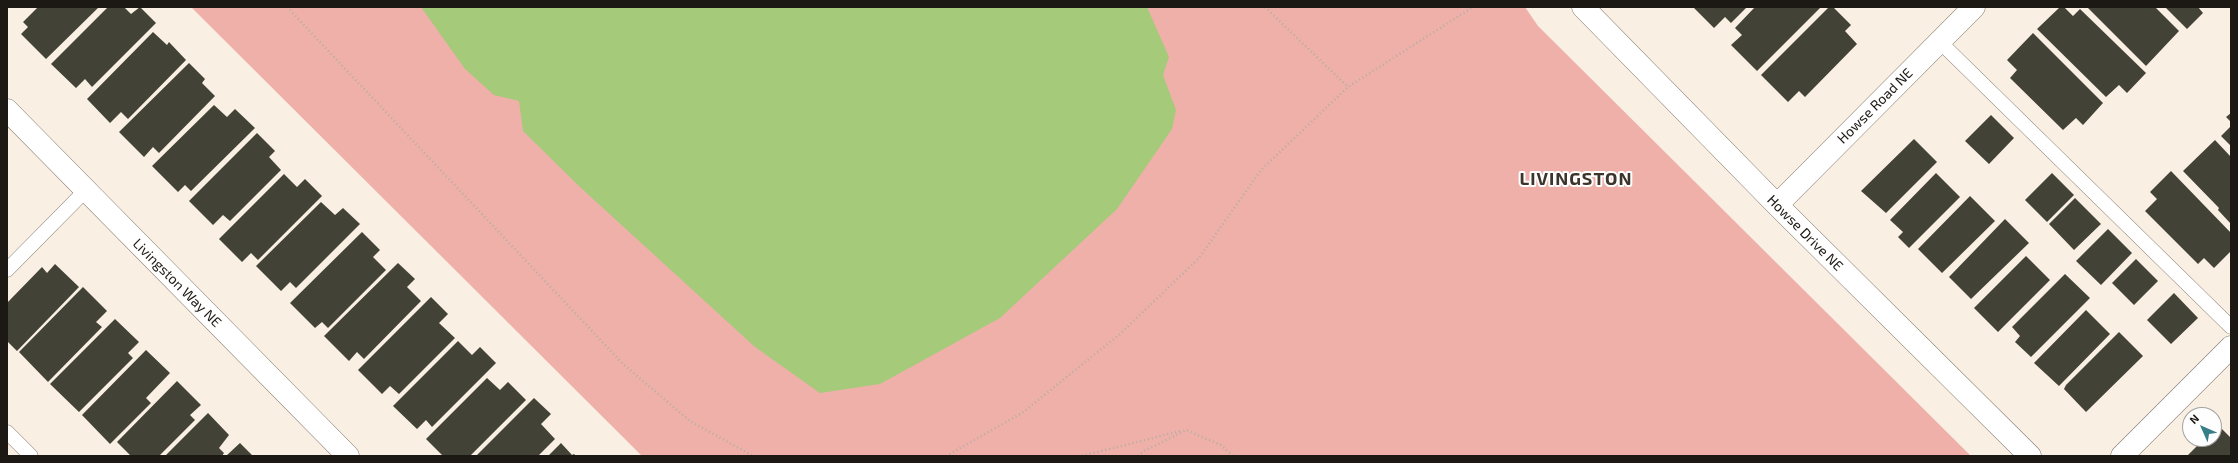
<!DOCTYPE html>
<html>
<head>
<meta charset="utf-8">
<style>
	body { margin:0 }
	#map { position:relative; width:2238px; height:463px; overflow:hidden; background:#f9efe2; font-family:"Exo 2",sans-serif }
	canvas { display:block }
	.frame { position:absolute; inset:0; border:8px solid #1c1914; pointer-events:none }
	.north { position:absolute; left:2182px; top:407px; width:40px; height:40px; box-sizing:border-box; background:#fefefe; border:1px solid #a4a2a0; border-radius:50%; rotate:315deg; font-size:11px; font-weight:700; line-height:16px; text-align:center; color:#1c1914 }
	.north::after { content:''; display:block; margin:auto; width:14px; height:18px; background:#377e87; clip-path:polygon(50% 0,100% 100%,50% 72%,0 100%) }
</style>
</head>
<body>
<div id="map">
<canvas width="2238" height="463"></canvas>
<div class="frame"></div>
<div class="north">N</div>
</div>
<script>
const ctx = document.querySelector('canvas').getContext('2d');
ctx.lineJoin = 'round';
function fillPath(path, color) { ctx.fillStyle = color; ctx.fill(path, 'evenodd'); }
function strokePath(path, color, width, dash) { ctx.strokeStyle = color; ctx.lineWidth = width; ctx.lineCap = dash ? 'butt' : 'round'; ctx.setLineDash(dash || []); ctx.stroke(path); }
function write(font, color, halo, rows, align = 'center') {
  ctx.font = font + ' "Exo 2",sans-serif'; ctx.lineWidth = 4; ctx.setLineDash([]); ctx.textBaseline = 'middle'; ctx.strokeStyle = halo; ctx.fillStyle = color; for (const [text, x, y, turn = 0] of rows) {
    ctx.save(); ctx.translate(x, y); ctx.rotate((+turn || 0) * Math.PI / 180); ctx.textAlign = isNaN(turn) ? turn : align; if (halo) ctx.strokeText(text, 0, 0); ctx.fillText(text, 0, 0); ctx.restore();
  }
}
fillPath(new Path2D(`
	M191 7H1525L1538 26 1971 456H642Z`), '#efb0aa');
fillPath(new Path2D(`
	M421 7H1147L1169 57 1163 75 1176 110 1172 129 1117 209 1000 318 880 384 820 393 755 347 580 187 523 131 519 101 494 95 465 69Z`), '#a5ca79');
fillPath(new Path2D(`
	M38 7H99L46 59 21 34 28 27 23 22Z
	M108 7H124L131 14 140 7 156 23 92 87 85 79 76 88 51 64Z
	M1693 7H1747L1731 23 1725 17 1714 28Z
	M1755 7H1821L1757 71 1731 45 1742 35 1735 28Z
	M1829 7H1833L1851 25 1845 31 1857 44 1805 97 1799 91 1788 102 1761 75Z
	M2060 7H2064L2073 16 2080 9 2146 73 2127 93 2119 85 2106 97 2037 29Z
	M2087 7H2155L2179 31 2146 66Z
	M2165 7H2198L2203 13 2187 29Z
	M153 32 167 45 169 42 186 60 128 119 121 112 110 123 87 99Z
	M2033 33 2103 103 2083 125 2076 118 2063 130 2010 78 2017 70 2007 60Z
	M189 63 205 79 202 83 215 96 159 153 153 147 144 157 119 132Z
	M214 105 227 117 235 109 255 128 191 191 185 185 178 192 152 166Z
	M2231 113V122L2226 117Z
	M1991 115 2014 138 1989 164 1965 141Z
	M2231 126V146L2221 136Z
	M257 133 275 151 269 157 281 170 230 221 223 215 213 225 189 201Z
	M1914 139 1937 162 1886 213 1861 191Z
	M2215 140 2231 157V224L2218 210 2219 208 2183 171Z
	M2171 171 2231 233V251L2214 268 2204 258 2198 264 2145 211 2157 199 2150 192Z
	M1936 173 1960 197 1909 248 1898 237 1903 232 1890 220Z
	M2052 173 2074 195 2047 222 2025 200Z
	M284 174 297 187 305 179 322 196 258 260 251 253 242 262 219 239Z
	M1970 196 1995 221 1942 273 1918 249Z
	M2075 198 2101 224 2074 250 2049 224Z
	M321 202 335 215 343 208 360 224 296 288 290 282 281 291 256 266Z
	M2005 219 2029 243 1971 299 1949 277Z
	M2108 229 2132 253 2101 285 2076 261Z
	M362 232 380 250 373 257 386 270 328 328 322 322 315 328 290 303Z
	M2026 256 2050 280 1998 332 1974 308Z
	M2136 259 2158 281 2134 305 2112 283Z
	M398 263 415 279 407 287 421 301 364 359 357 352 349 361 324 336Z
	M55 264 79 287 17 351 7 341V303L42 267 47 273Z
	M2065 274 2090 298 2031 357 2015 342 2020 336 2012 327Z
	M83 287 107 311 96 322 102 327 48 382 19 352Z
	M2174 293 2198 318 2171 344 2147 320Z
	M431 297 448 314 439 323 455 338 399 394 390 386 382 394 358 370Z
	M2086 310 2110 334 2059 386 2034 363Z
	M115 319 139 342 128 353 133 358 79 412 50 384Z
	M2119 332 2143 356 2086 412 2064 389 2066 385Z
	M458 341 472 355 480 347 496 363 432 427 426 420 417 429 393 406Z
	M146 350 170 373 146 398 151 403 110 444 82 415Z
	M487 378 500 390 508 382 526 400 470 456H443L426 439Z
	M177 381 201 405 190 415 195 420 159 456H131L117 442Z
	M534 398 551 414 541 424 555 439 538 456H476Z
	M208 413 229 435 219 448 224 453 222 456H165Z
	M2218 425 2231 438V456H2187L2204 439H2214V429Z
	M240 443 253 456H226Z
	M561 443 572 455 574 454 576 456H548Z`), '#434236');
const lane = new Path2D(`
	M1939 41 2231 327
	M7 270 86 190
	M7 432 31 456`);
const street = new Path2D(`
	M1583 7 1777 205 2030 456
	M7 110 348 456
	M1777 205 1974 7
	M2122 456 2231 347`);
strokePath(lane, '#7f766a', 15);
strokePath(street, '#7f766a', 23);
strokePath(new Path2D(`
	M287 7 623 364 690 421 753 456
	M1265 7 1348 87
	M946 456 1022 413 1120 334 1199 258 1261 170 1348 87 1473 7
	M1082 456 1180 431
	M1138 456 1144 451 1186 430 1221 445 1233 456`), '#b4ada2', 2.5, [1, 3]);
strokePath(lane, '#fff', 14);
strokePath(street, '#fff', 22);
write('14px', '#1c1914', '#fefefe', [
	["Howse Road NE",1875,106,-45],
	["Howse Drive NE",1805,233,45],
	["Livingston Way NE",177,283,45]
]);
ctx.letterSpacing = '1px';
write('bold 18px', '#3d352b', '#fefefe', [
	["LIVINGSTON",1576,179]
]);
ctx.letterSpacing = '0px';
</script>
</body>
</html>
